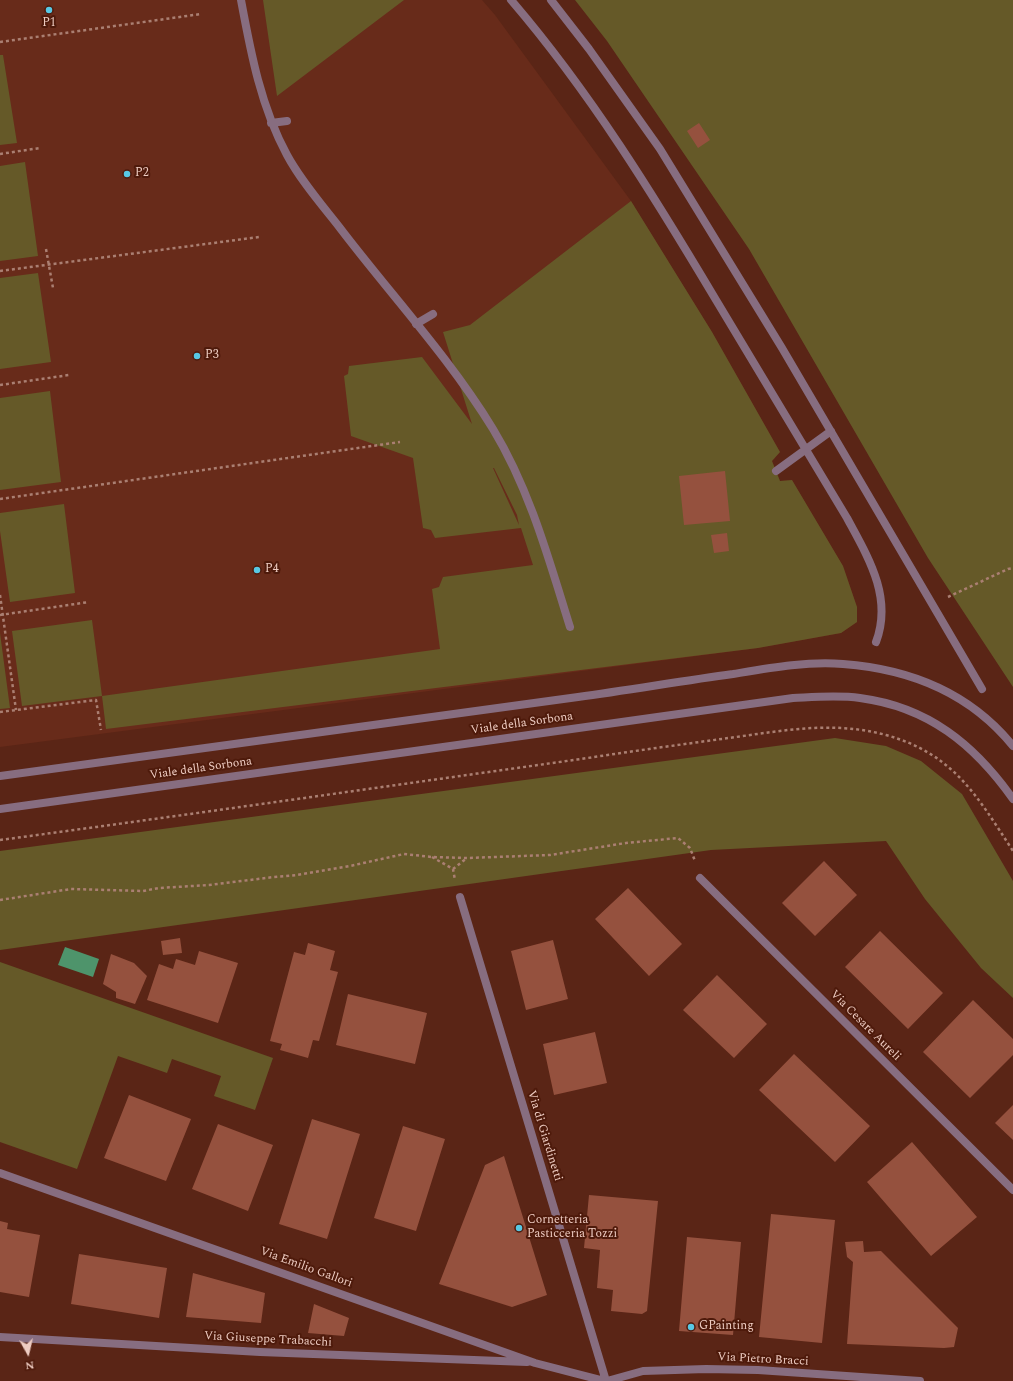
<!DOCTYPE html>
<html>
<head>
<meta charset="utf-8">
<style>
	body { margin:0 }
	#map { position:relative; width:1013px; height:1381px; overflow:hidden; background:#5a2516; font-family:Spectral,serif }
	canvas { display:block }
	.north { position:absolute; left:8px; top:1333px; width:40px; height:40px; -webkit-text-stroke:3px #4e1a0b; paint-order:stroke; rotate:172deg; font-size:11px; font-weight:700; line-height:16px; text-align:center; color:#eeccc2 }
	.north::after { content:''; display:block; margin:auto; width:14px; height:18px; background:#eeccc2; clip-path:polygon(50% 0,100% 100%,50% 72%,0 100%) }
</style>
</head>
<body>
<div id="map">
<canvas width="1013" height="1381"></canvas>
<div class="north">N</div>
</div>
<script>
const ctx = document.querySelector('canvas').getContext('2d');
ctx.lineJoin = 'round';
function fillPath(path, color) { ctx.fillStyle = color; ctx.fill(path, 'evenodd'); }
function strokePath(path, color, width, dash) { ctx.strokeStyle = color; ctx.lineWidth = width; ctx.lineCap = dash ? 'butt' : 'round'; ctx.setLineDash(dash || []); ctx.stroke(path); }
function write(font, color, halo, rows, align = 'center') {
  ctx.font = font + ' Spectral,serif'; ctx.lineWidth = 4; ctx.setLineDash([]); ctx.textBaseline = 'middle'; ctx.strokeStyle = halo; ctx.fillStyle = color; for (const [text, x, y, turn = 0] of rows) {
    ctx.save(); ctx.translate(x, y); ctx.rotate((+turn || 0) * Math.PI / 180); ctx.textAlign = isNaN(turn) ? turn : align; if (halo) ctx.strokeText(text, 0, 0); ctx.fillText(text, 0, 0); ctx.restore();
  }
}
fillPath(new Path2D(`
	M0 0H482L495 15 631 201 712 332 780 452 772 461 780 481 792 480 843 566 857 607V622L841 633 758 648 0 747Z`), '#682b1a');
fillPath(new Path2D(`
	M263 0H404L277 96Z
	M575 0H1013V687L928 558 749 249 607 41Z
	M0 55H3L17 143 0 145Z
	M25 162 38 256 0 261V166Z
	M631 201 712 332 780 452 772 461 780 481 792 480 843 566 857 607V622L841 633 758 648 106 729 102 696 22 706 12 631 92 620 102 696 440 649 432 589 439 587 443 577 533 565 521 528 435 538 431 530 423 528 413 458 351 436 344 376 348 374 349 366 422 357 472 424 443 332 470 325ZM494 468 517 515 519 525 493 468Z
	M38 273 51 362 0 369V278Z
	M50 391 61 482 0 490V398Z
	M64 504 75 593 10 602 0 531V513Z
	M0 633 10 708 0 709Z
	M835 738 886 746 921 761 962 794 1013 881V998L981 968 925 899 886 841 711 850 0 950V851Z
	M0 962 273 1058 255 1110 214 1096 221 1076 172 1059 167 1073 118 1056 77 1169 0 1142Z`), '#655928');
fillPath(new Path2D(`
	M65 947 99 959 93 977 58 965Z`), '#4e946b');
fillPath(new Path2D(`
	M699 123 710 140 698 148 687 131Z
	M725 471 730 521 684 525 679 476Z
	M727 533 729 551 714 553 711 535Z
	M824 861 857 895 815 936 782 903Z
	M628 888 682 944 649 976 595 919Z
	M880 931 943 993 908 1029 845 967Z
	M180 938 182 953 163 955 161 941Z
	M553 940 568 999 526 1010 511 951Z
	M308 943 335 951 330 970 338 972 319 1041 313 1040 308 1058 280 1050 282 1044 270 1041 294 952 305 955Z
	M199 951 238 963 218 1023 147 1000 159 964 173 969 176 959 195 965Z
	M111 954 134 963 147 976 135 1004 116 998V992L103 984Z
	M717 975 767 1024 734 1058 683 1010Z
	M348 994 427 1013 415 1064 336 1045Z
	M973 1000 1013 1039V1055L970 1098 923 1052Z
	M595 1032 607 1083 554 1095 543 1044Z
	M794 1054 870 1126 835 1162 759 1090Z
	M129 1095 191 1119 166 1181 104 1158Z
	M1013 1105V1140L995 1123Z
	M312 1119 360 1134 327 1239 279 1224Z
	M218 1124 273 1145 248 1211 192 1189Z
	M403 1126 445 1139 416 1231 374 1218Z
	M912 1142 977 1217 931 1256 867 1182Z
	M504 1156 547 1295 512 1307 439 1284 485 1165Z
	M589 1195 658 1201 647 1311 642 1314 611 1311 613 1290 597 1288 600 1250 584 1248Z
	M771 1214 835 1220 822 1343 759 1337Z
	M0 1221 8 1223 7 1229 40 1235 29 1297 0 1292Z
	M687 1237 741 1242 733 1335 679 1331Z
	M863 1241 864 1252 881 1251 958 1328 954 1347 944 1348 847 1344 853 1262 847 1257 845 1242Z
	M79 1254 167 1268 159 1318 71 1304Z
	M193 1273 265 1293 261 1323 186 1317Z
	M314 1304 349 1318 344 1336 308 1333Z`), '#95513e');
strokePath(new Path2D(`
	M0 42 201 14
	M0 154 40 148
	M46 249 53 288
	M0 271 259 237
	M0 385 69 375
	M0 499 400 442
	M0 595 16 710
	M948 597 1008 569 1013 568
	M0 615 89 602
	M0 712 96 700 101 730
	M0 840C194 814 388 786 581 759 633 751 685 744 736 737 787 730 834 721 886 735 954 754 977 796 1013 851
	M432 857 453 869 455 880
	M453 869 467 858
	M0 900 71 889 143 891 159 888 209 885 274 877 297 875 350 866 404 854 432 857 467 858 550 855 626 843 678 838 690 848 695 861`), '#aa7f72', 2.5, [3, 3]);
strokePath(new Path2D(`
	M241 0C251 54 261 107 287 155 301 181 322 205 340 228 391 295 449 357 493 429 530 490 549 560 570 627
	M511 0C590 92 654 196 716 300 760 372 803 445 847 518 868 557 893 597 876 642
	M551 0 589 49 660 149 782 348 982 689
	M271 123 287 121
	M416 324 433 314
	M776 471 831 431`), '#876d80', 8);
strokePath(new Path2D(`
	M700 878 1013 1190
	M460 897 606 1381
	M0 1173 535 1363 605 1381
	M0 1337 260 1352 527 1362
	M607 1381 643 1371 706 1369 758 1370 920 1381`), '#876d80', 8);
strokePath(new Path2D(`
	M0 776C192 749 385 724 578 697 630 690 681 681 733 674 769 668 807 661 843 664 910 669 970 693 1013 746
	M0 809 793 698C815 697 838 695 860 698 928 707 974 744 1013 799`), '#876d80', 8);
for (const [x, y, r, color] of [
	[49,10,4,"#58c8e4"],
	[127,174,4,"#58c8e4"],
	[197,356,4,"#58c8e4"],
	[257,570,4,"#58c8e4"],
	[519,1228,4,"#58c8e4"],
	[691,1327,4,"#58c8e4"]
]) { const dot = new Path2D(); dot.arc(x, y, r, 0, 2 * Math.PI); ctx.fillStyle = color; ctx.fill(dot); strokePath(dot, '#4e1a0b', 1.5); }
write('12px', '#eeccc2', '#4e1a0b', [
	["P1",49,24,"center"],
	["P2",135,174],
	["P3",205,356],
	["P4",265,570],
	["Cornetteria",527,1221],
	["Pasticceria Tozzi",527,1235],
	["GPainting",699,1327]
], 'left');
write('12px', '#eeccc2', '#4e1a0b', [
	["Viale della Sorbona",522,724,-8],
	["Viale della Sorbona",201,769,-8],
	["Via Cesare Aureli",865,1026,45],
	["Via di Giardinetti",544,1136,73],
	["Via Emilio Gallori",306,1268,20],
	["Via Giuseppe Trabacchi",268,1340,3],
	["Via Pietro Bracci",763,1360,3]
]);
</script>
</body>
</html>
